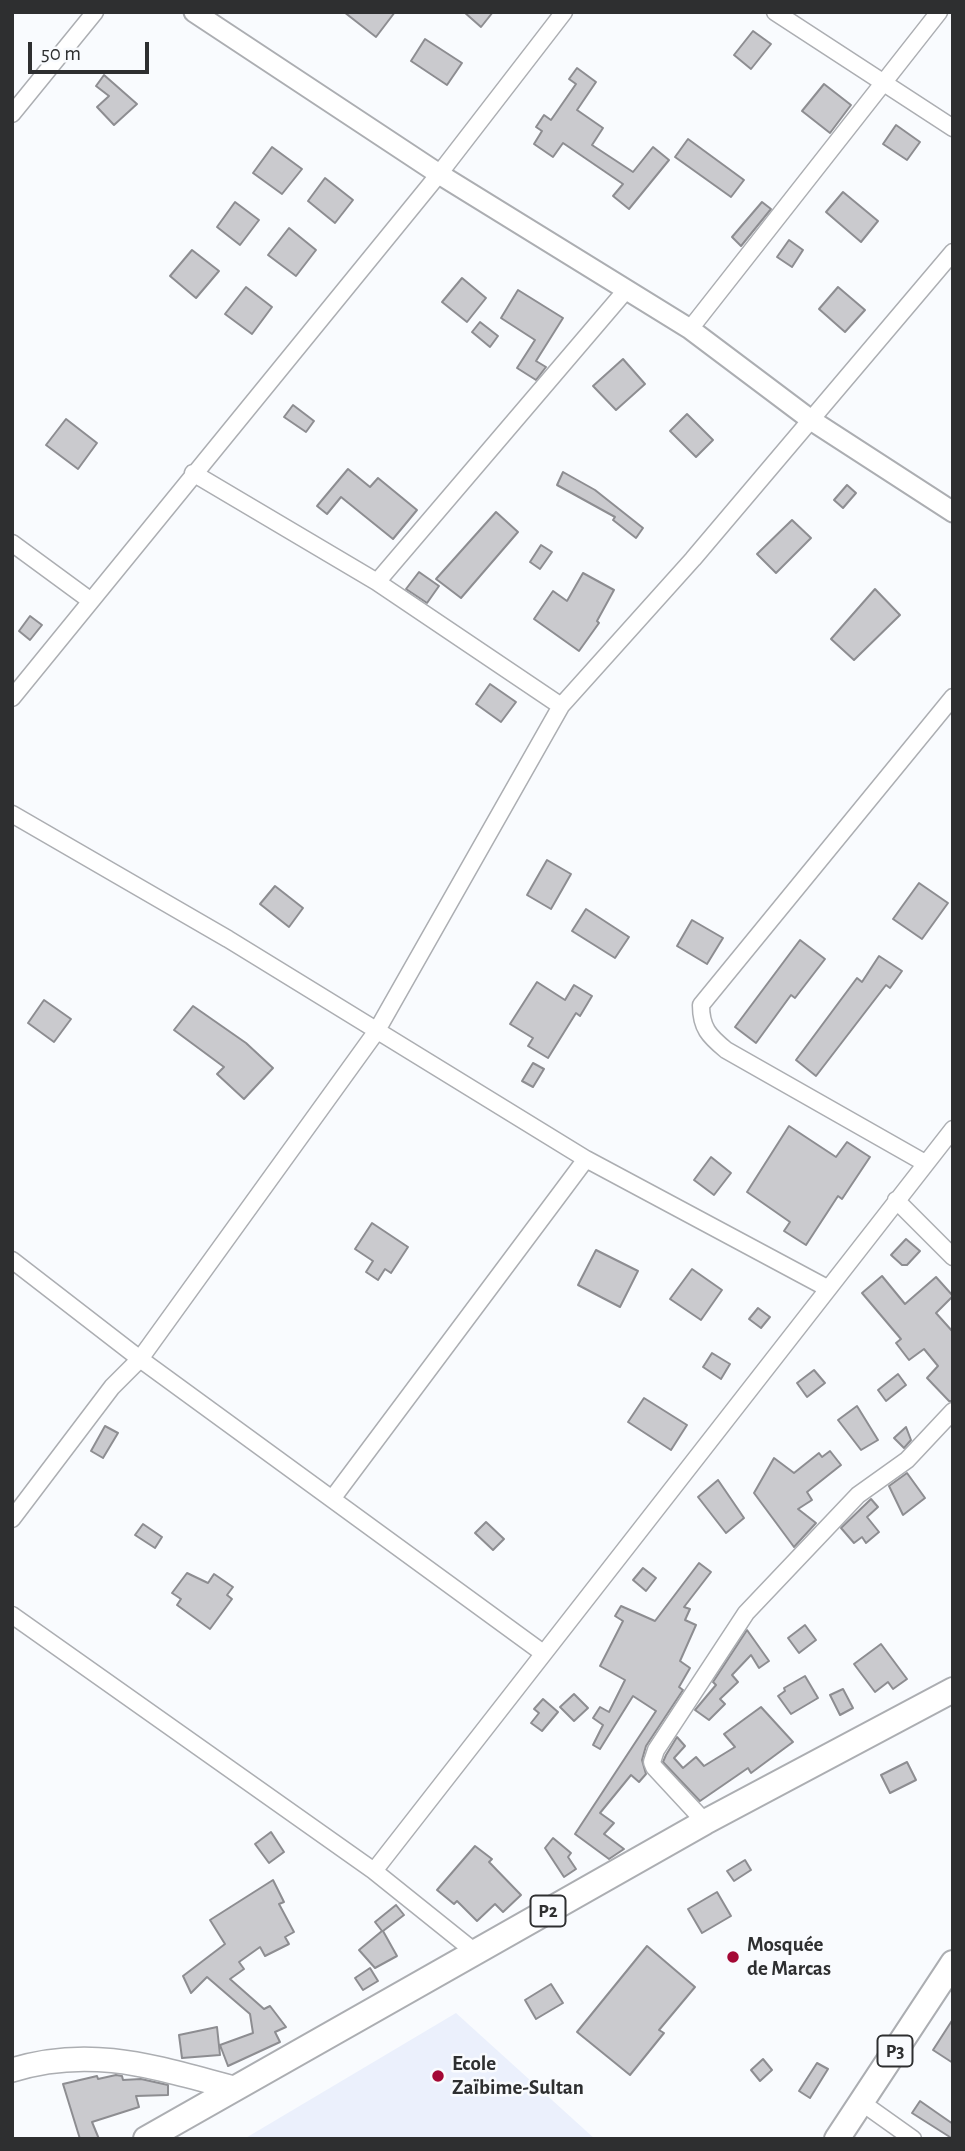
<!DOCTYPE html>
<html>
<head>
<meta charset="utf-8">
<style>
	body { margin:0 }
	#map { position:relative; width:965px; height:2151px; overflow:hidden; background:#f9fbfe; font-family:"Alegreya Sans",sans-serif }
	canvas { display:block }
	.frame { position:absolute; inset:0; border:14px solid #2e2f30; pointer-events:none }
	.scale { position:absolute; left:28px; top:42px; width:121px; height:32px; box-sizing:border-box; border:4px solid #2e2f30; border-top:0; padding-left:9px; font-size:21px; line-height:24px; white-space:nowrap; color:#2e2f30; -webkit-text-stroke:5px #f9fbfe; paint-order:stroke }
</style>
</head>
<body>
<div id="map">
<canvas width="965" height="2151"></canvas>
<div class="frame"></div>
<div class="scale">50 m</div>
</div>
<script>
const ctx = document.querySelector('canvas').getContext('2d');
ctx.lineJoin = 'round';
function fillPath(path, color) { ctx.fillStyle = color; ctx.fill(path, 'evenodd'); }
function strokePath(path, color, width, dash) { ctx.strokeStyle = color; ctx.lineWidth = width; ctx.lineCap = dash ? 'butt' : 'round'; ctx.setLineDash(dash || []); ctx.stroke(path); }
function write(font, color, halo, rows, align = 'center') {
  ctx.font = font + ' "Alegreya Sans",sans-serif'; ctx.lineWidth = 5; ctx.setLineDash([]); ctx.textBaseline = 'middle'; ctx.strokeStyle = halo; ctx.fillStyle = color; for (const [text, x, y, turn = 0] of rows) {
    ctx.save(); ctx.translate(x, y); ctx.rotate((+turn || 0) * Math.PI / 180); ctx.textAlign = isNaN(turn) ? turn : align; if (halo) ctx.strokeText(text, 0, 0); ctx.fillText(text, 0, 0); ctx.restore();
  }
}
fillPath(new Path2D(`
	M456 2013 595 2139H244Z`), '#ebf0fc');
const building = new Path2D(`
	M344 12H395L376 37Z
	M464 12H493L481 27Z
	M753 31 771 44 751 69 734 55Z
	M425 39 462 63 447 85 411 61Z
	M577 68 596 82 577 110 603 128 592 145 633 172 653 147 669 160 629 209 613 196 623 184 563 143 553 157 534 144 542 131 536 127 544 115 551 120 576 84 569 79Z
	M104 75 137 104 114 125 97 107 109 96 96 86Z
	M824 84 851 105 830 133 802 111Z
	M896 125 920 142 907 160 883 144Z
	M688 139 744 180 731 197 675 157Z
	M272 147 302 169 282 194 253 173Z
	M325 178 353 200 335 223 308 201Z
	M843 192 878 221 861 242 826 212Z
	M235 202 259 220 240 245 217 227Z
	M762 202 771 209 741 246 732 237Z
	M289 228 316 250 296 276 268 255Z
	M789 240 803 250 792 267 777 257Z
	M192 250 219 271 196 298 170 276Z
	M462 278 486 298 467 322 442 302Z
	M246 287 272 307 252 334 225 314Z
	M838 287 865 310 845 332 819 309Z
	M518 290 563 318 536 361 546 367 536 380 517 368 535 340 501 318Z
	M480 322 498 336 490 347 472 332Z
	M623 359 645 384 616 410 593 386Z
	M293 405 314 421 306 432 284 417Z
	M687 414 713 440 696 457 670 431Z
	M66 419 97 443 78 469 46 445Z
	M348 469 370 487 378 478 417 510 393 539 341 497 327 514 317 506Z
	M563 472 595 490 643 528 636 538 613 520 615 517 557 485Z
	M847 485 856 493 843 508 834 500Z
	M496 512 518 532 461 598 436 579Z
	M792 520 811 538 776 573 757 554Z
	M541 545 552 552 540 569 530 562Z
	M419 572 439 586 427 603 406 589Z
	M583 573 614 590 597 621 599 623 579 651 534 619 553 591 567 601Z
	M875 589 900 615 854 660 831 639Z
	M30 616 42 625 30 640 19 631Z
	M490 684 516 702 501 722 476 704Z
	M547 860 571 874 551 909 527 895Z
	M919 883 948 903 922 939 893 919Z
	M275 886 303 908 289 927 260 904Z
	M586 909 629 937 615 958 572 931Z
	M692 920 723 938 707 964 677 946Z
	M800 940 825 959 795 998 791 995 756 1043 735 1027Z
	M879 956 902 971 890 988 886 985 816 1076 796 1060 857 978 862 982Z
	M537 982 565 1000 574 985 592 996 580 1016 576 1013 548 1058 528 1046 533 1038 510 1024Z
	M44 1000 71 1019 54 1042 28 1023Z
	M193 1006 246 1043 273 1068 244 1099 217 1074 224 1067 174 1030Z
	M533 1063 544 1069 533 1087 522 1081Z
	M789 1126 836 1157 847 1142 870 1157 842 1199 838 1196 806 1245 784 1231 790 1222 747 1192Z
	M711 1157 731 1173 714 1195 694 1180Z
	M372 1223 408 1247 391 1273 385 1269 378 1280 366 1272 373 1261 355 1249Z
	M906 1239 920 1251 907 1265H902L891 1255Z
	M596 1250 638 1271 620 1307 578 1285Z
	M692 1269 722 1290 701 1320 670 1299Z
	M882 1276 905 1304 936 1277 953 1296 936 1313 953 1332V1401H949L927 1378 938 1366 924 1349 909 1360 896 1343 901 1339 862 1293Z
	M758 1308 770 1317 761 1328 749 1319Z
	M712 1353 730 1364 721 1379 703 1367Z
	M814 1370 825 1383 807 1397 797 1383Z
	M898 1374 906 1385 886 1401 878 1390Z
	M644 1398 687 1425 671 1450 628 1422Z
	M857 1406 878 1440 861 1450 838 1420Z
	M105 1426 118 1433 103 1458 91 1451Z
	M906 1427 911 1440 904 1448 894 1438Z
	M830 1451 841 1465 807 1492 812 1500 798 1509 816 1523 794 1547 754 1493 774 1458 794 1473 819 1453 822 1457Z
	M907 1473 925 1498 903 1515 889 1486Z
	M718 1480 744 1518 726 1533 698 1497Z
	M871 1499 878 1507 867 1517 879 1532 866 1543 862 1537 854 1543 841 1528Z
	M486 1522 504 1539 493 1550 475 1533Z
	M143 1524 162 1537 155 1548 135 1535Z
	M699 1563 711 1572 684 1607 690 1609 685 1620 696 1625 680 1661 690 1668 679 1687 683 1690 646 1746 642 1760 646 1774 639 1782 631 1775 600 1813 614 1823 604 1834 624 1849 609 1859 575 1834 656 1711 633 1696 600 1749 593 1745 603 1725 593 1718 600 1707 609 1712 625 1680 600 1666 623 1621 615 1616 621 1606 655 1621Z
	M643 1568 656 1578 646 1591 633 1580Z
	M187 1573 208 1583 214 1574 233 1587 227 1595 232 1599 210 1629 177 1605 181 1599 172 1593Z
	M805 1625 816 1640 799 1653 788 1638Z
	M747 1630 769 1661 759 1668 751 1655 732 1675 738 1682 720 1699 725 1704 709 1720 695 1710 716 1685 713 1682Z
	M881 1644 907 1679 893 1689 888 1682 875 1692 854 1664Z
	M805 1676 818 1698 791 1714 778 1696 785 1691 784 1688Z
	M843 1689 853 1708 840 1715 830 1695Z
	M574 1694 588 1708 574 1721 560 1707Z
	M543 1699 558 1712 542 1731 531 1723 539 1713 534 1709Z
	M761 1707 793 1742 751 1773 748 1768 700 1801 663 1762 666 1755 677 1737 685 1746 674 1758 683 1768 696 1757 704 1766 735 1747 724 1734Z
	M907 1762 916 1780 890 1793 881 1775Z
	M271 1832 284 1852 269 1863 255 1844Z
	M553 1838 571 1853 568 1857 576 1869 564 1877 545 1848Z
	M475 1846 492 1859 489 1862 521 1895 503 1912 495 1904 477 1921 457 1901 454 1904 437 1890Z
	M745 1860 751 1870 734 1881 727 1871Z
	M273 1880 284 1902 279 1904 294 1932 285 1937 289 1944 265 1956 260 1947 239 1962 244 1969 230 1979 264 2009 270 2006 286 2027 275 2032 280 2042 228 2066 220 2045 253 2033 250 2014 207 1977 191 1993 183 1976 225 1944 210 1920Z
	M717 1892 731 1916 702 1933 688 1909Z
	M396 1905 404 1915 383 1931 397 1956 375 1968 359 1950 382 1931 375 1922Z
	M647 1946 695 1987 659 2030 664 2033 630 2075 577 2032Z
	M370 1968 378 1981 363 1990 355 1978Z
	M551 1984 563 2003 536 2019 525 2000Z
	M953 2019V2063L933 2050Z
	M217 2027 220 2055 182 2058 179 2035Z
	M763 2059 772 2070 760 2081 751 2070Z
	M817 2063 828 2069 810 2098 799 2091Z
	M116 2075 122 2076 123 2080 141 2079 168 2085V2095L136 2096 139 2107 92 2122 99 2139H80L63 2084 97 2076 98 2079Z
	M920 2101 953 2124V2139L912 2113Z`);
fillPath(building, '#cacace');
strokePath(building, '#8d8d91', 2);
const minor = new Path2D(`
	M775 12 953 128
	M12 114 95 12
	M690 329 939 12
	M193 473 377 582 561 706 693 559 953 252
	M12 543 91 601
	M377 582 627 289
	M12 698 439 174 564 12
	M12 814 228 939 586 1159 827 1288
	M925 1163 726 1050C709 1036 701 1028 701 1005L953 697
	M896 1200 953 1257
	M12 1260 140 1359 543 1653
	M332 1499 586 1159
	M12 1519 112 1387 140 1359 376 1032 561 706
	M12 1615 374 1871 475 1952
	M705 1822 654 1767 652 1762 656 1750 746 1613 858 1495 907 1460 953 1411
	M374 1871 953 1129
	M861 2102 913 2139`);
const tertiary = new Path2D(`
	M194 12 439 174 690 329 811 420 953 512`);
const secondary = new Path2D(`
	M12 2070C92 2045 157 2068 234 2088`);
const primary = new Path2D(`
	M146 2139 705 1822 953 1690
	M837 2139 953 1963`);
strokePath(minor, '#acaeb2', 19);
strokePath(tertiary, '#acaeb2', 23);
strokePath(secondary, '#acaeb2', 26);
strokePath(primary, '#acaeb2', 28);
strokePath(minor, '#fff', 16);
strokePath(tertiary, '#fff', 19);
strokePath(secondary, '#fff', 23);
strokePath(primary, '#fff', 24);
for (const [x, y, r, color] of [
	[733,1957,7,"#a40835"],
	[438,2076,7,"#a40835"]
]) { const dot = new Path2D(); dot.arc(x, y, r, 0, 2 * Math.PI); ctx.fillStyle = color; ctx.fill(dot); strokePath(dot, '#f9fbfe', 2.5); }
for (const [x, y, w] of [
	[548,1911,35],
	[895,2051,35]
]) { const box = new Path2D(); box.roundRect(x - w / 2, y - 15.5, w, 31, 5); ctx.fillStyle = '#f9fbfe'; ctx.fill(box); strokePath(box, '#2e2f30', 2); }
write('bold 19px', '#2e2f30', null, [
	["P2",548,1911],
	["P3",895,2051]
]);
write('bold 21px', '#2e2f30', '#f9fbfe', [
	["Mosquée",747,1945],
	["de Marcas",747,1969],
	["Ecole",452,2064],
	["Zaïbime-Sultan",452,2088]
], 'left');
</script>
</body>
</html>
